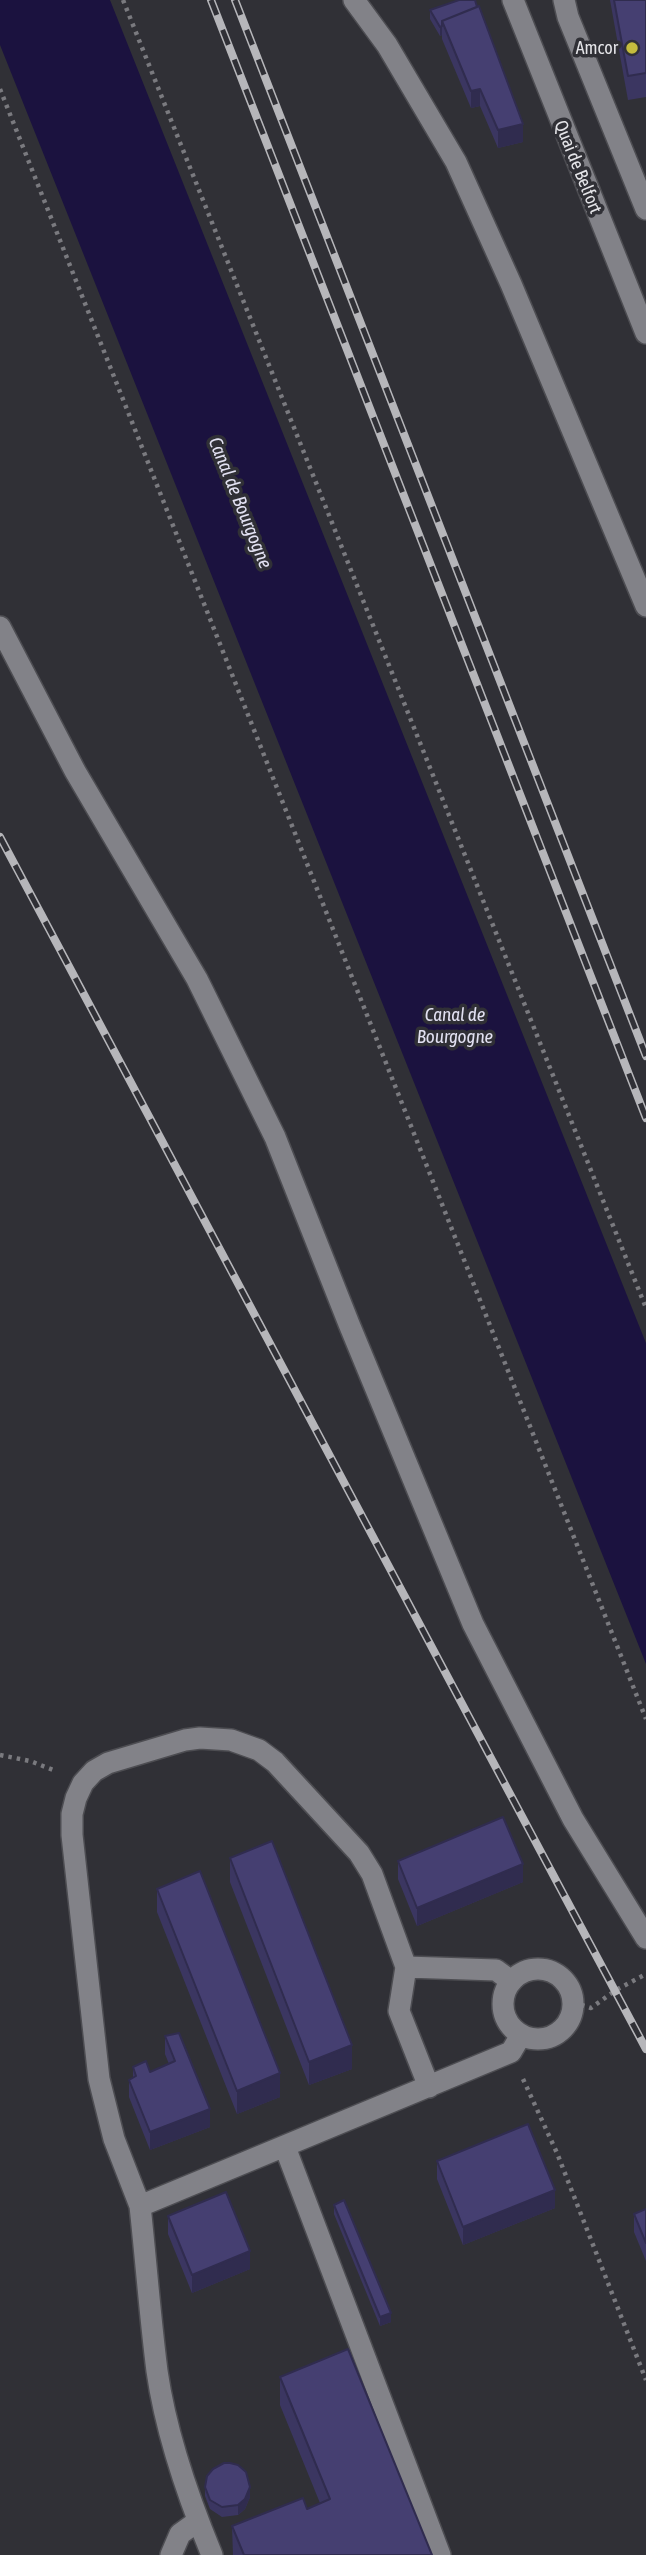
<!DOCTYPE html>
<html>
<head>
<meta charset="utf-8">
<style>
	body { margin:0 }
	canvas { display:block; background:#303036 }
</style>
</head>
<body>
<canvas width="646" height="2555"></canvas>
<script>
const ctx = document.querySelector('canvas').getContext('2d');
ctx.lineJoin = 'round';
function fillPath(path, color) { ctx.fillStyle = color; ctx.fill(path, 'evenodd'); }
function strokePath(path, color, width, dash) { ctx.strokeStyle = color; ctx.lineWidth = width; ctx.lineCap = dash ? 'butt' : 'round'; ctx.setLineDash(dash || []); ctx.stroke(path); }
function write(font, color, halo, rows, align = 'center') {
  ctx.font = font + ' "Asap Condensed",sans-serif'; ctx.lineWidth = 7; ctx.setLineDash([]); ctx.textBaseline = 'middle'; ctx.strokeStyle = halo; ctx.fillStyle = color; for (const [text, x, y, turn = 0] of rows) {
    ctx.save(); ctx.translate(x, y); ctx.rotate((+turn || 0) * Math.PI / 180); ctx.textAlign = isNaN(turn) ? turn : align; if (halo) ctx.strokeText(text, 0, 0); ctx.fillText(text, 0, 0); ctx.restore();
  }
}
fillPath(new Path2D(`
	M0 0H110L646 1343V1664L0 45Z`), '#1b123f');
const minor = new Path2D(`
	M354 0 387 45 456 162 511 284 646 606
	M513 0 646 333
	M564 0 568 17 646 209
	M0 627 75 771 197 979 275 1137 349 1324 473 1624 573 1819 646 1938
	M406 1967 496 1970 511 1981
	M503 2004a35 35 0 1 1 70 0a35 35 0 1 1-70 0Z
	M285 2147 440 2555
	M140 2206 114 2139 99 2079 72 1835V1814L76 1798 83 1783 94 1771 108 1763 185 1740 200 1738 231 1740 259 1750 275 1762 359 1853 372 1874 406 1967 399 2011 429 2087
	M171 2555 180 2534 198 2521
	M212 2555C188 2497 166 2434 157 2371 150 2316 146 2261 140 2206L511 2052 521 2035`);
strokePath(minor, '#4d4d52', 24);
strokePath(new Path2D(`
	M123 0 646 1308
	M0 89 646 1719
	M0 1755 30 1761 56 1771
	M573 2002 591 2008 616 1990 646 1974
	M523 2079 557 2153 646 2380`), '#7a7a7f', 4.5, [3.5, 5]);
strokePath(minor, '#828288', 21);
const rail = new Path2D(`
	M211 0 646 1118
	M235 0 646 1056
	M0 837 646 2049`);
strokePath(rail, '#b6b6ba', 8);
strokePath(rail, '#303036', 5, [16]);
fillPath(new Path2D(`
	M459 0 523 142 498 148 480 106 471 108 442 39V35L440 36 430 19V10Z
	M610 0H646V97L628 100Z
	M230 1858 352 2069 309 2085 230 1882Z
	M398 1861 523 1882 417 1926 398 1879Z
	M157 1889 280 2097 237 2114 157 1912Z
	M165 2036 210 2127 150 2150 129 2097V2080L133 2078V2067L150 2072 169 2064 165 2054Z
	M437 2161 555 2208 463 2245 437 2179Z
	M334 2205 391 2322 380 2326 334 2214Z
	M646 2209V2261L634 2232V2214Z
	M168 2216 250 2269 192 2293 168 2234Z
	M280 2377 432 2555H233L232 2526 307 2509 320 2503 280 2405Z
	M205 2487 250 2497 245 2509 238 2515 222 2517 210 2509 205 2496Z`), '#3b3661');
fillPath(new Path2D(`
	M442 26V35L440 36V27Z
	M480 89V106L471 108V91Z
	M523 124V142L498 148V130Z
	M523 1864V1882L417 1926V1908Z
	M352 2045V2069L309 2085V2062Z
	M280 2073V2097L237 2114V2091Z
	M210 2109V2127L150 2150V2132Z
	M555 2190V2208L463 2245V2227Z
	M250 2251V2269L192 2293V2275Z
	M391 2313V2322L380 2326V2317Z
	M250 2487V2497L245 2509 238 2515V2505Z`), '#302c4f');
const building = new Path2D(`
	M459 0H475L477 7 442 21V26L440 27 430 10Z
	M614 0H646V73L628 76Z
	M479 6 523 124 498 130 480 89 471 91 442 21Z
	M503 1817 523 1864 417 1908 398 1861Z
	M272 1841 352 2045 309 2062 230 1858Z
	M200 1871 280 2073 237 2091 157 1889Z
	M179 2033 210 2109 150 2132 129 2080 136 2076 133 2067 146 2061 150 2072 175 2061 165 2036Z
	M528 2124 555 2190 463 2227 437 2161Z
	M226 2192 250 2251 192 2275 168 2216Z
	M344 2200 391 2313 380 2317 334 2205Z
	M646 2209V2243L634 2214Z
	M348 2349 432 2555H244L232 2526 303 2498 307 2509 330 2499 280 2377Z
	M224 2463H230L238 2465 246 2472 250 2487 245 2499 238 2505 222 2507 210 2500 205 2487 207 2476 213 2469Z`);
fillPath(building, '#453f71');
strokePath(building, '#302c4f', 2);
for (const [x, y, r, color] of [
	[632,48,7,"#c4bc3e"]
]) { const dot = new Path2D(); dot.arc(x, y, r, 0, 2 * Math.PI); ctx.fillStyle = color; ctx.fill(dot); strokePath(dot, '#303036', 2.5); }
write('18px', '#e5e5e9', '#303036', [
	["Amcor",618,48]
], 'right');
write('18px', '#e5e5e9', '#303036', [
	["Quai de Belfort",578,167,68]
]);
write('italic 19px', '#e2e1f2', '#303036', [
	["Canal de Bourgogne",240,503,68],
	["Canal de",455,1015],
	["Bourgogne",455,1037]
]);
</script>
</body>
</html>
